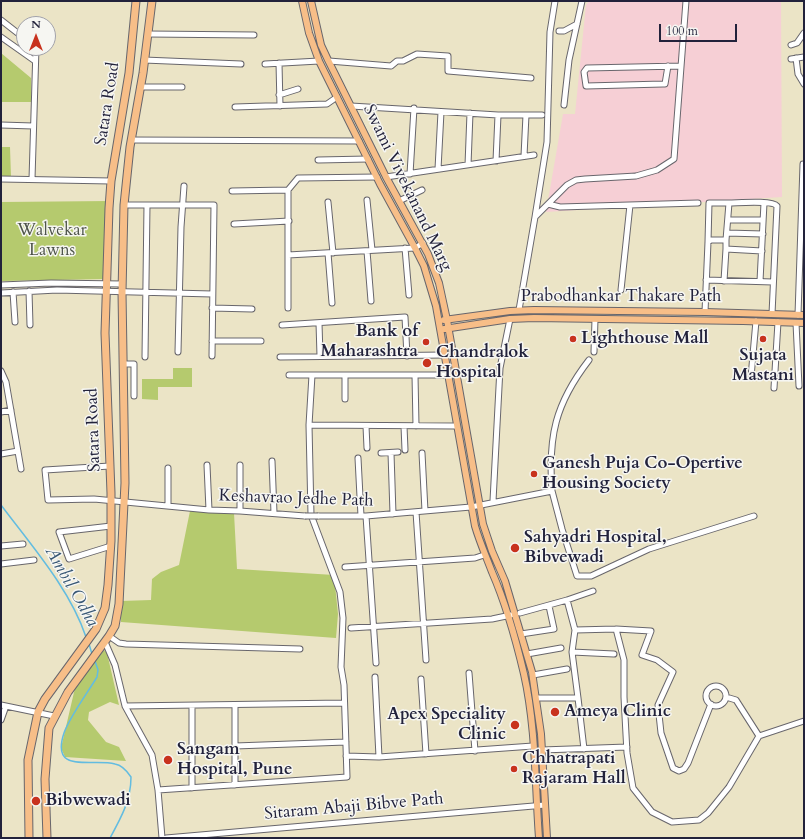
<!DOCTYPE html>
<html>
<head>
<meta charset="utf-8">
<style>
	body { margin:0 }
	#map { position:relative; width:805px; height:839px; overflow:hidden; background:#ebe4c6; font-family:Cardo,serif }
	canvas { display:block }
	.frame { position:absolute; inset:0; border:2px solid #22223b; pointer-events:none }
	.north { position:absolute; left:16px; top:16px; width:40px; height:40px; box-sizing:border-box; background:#f6f6f2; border:1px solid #a1a1a9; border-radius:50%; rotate:0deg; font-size:11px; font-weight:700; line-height:16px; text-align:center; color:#22223b }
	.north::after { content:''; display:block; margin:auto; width:14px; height:18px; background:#c8321e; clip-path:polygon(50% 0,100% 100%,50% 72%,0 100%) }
	.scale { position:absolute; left:659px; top:24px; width:78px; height:18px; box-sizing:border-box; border:2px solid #22223b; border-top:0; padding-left:5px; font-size:12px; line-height:14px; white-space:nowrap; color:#22223b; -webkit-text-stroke:3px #f6f6f2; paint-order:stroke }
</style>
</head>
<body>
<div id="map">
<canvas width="805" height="839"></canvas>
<div class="frame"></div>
<div class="north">N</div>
<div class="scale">100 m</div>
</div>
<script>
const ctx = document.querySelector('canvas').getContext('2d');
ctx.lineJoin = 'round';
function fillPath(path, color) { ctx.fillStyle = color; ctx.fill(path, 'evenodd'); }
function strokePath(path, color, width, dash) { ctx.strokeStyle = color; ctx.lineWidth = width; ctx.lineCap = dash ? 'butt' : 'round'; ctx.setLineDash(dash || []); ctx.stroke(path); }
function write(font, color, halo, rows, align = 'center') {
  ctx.font = font + ' Cardo,serif'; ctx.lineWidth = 3; ctx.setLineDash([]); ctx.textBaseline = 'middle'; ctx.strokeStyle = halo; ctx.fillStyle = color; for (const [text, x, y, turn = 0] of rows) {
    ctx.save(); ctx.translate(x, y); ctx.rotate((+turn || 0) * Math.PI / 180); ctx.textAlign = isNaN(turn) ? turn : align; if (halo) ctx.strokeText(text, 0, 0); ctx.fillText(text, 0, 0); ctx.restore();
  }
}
fillPath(new Path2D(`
	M589 1H781L782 197 546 212 563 114H575L586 5Z`), '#f6cfd5');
fillPath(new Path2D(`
	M1 53 31 78V102H1Z
	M1 147H10L11 177H1Z
	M110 201 106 279 1 281V202Z
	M173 368H192V387H158V400L142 399V379H173Z
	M190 511 234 513 237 569 334 575 338 614 336 638 121 622V601L151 600 152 579 161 572 179 565Z
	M104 650 107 653 119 705 110 702 89 712 88 720 106 742 119 747 126 761 65 757 61 748 75 688Z`), '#b5ca6e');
strokePath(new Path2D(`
	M1 505C31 545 70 589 86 637
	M89 644 92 654
	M95 661 98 670 97 677C88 692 69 718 64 733 50 775 92 758 115 764 122 765 127 771 131 777 131 800 121 818 110 838`), '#63bce0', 1.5);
const minor = new Path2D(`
	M1 20 24 38
	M559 31H564L577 24
	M148 34 254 35
	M1 37 35 61
	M791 45 797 43 804 33
	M796 58 798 74 804 84
	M791 59 804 57
	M144 60 241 64
	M329 61 391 66 397 61H403L417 54 448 56V71L531 78
	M279 63 280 106
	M265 64 319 61
	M668 66 665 84H663L586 86 584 72 587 68 681 66
	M140 87H182
	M279 95 298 89
	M564 105 569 60 582 1
	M351 106 498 115H542
	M235 107 327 104 337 97
	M1 125 33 126
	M131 140 359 141
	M524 156 526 115
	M318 160 368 159
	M496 161 498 115
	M468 165 470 113
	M438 169 441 112
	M410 174 414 108
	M386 177 534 155
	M1 179 111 181
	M32 179 36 48
	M232 191 288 190 298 178 377 177
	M367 200 372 250
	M399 201 422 190
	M328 202 333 253
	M548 204 560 207 698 203
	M124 205H214L212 356
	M535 217 547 142 550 32 555 1
	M728 220H763
	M234 224 289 221
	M727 233 763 234
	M726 240V249L762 251
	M708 242 709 203H729
	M405 248 409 295
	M367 251 371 301
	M328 253 332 303
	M288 255 415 248 423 243
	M706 280 773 282
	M724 281 726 249
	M760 281 764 203
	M1 285 51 283 122 284
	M621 290 630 205
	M29 291 30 325
	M13 292 15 322
	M1 293 57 290 212 294
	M212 308 252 309
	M288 308V190
	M519 310 535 217 567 185 576 180 585 179 636 176 657 170 674 159 686 1
	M705 312 708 242 711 240H726L729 203C738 203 772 200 777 206L772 314
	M798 315 803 164
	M319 323 320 356
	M796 323 799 386
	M282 325 405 317 407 356
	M212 341H261
	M178 352 181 227 184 186
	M594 352 595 319
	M145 357 147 205
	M280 357 444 355
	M123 364H134V396
	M1 371 6 382 21 469
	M289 375H447
	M345 375V399
	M415 375 416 426
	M751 377 756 321
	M774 388 778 322
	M1 412 11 410
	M309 425 456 426
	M366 426 367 448
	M404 426 405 450
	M381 453 398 452
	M391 453 393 514
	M422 453 425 511
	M1 454 18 451
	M358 458 361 516
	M272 461 274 513
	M207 465 209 510
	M240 465V511
	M110 466 45 470 48 500 94 499 209 510 240 511 305 516
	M552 491 562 529 577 576H591L649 549 754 516
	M493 501 500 368 510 319
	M168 506V468
	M416 512 426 660
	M318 516H366L471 507 552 491C548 437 555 404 589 360
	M366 516 376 663
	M111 526 59 532 69 559 111 546
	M1 546 23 544
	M1 564 34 560
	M345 567 475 558 484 555
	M567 600 593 591
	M520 613 567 600 575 630 616 629 624 660V697L627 753 633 788 652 812 672 822 699 820 708 813 729 787 759 736 804 721
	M351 628 492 619 511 615
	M616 629 651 631 642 655 657 660 673 672 658 705 661 733 673 768 679 771 684 769 688 763 711 704
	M521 634 554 629 549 606
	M109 636 119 643 126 644 300 649
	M105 642 115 665 125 706 152 755 158 790 162 838
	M572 652 614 654
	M527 654 561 648
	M469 673 475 751
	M533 675 567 669
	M375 677 379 757
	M421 679 426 754
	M706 696a10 10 0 1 1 20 0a10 10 0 1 1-20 0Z
	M726 697 736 700 759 736
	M537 698H578L572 652 575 630
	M578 698 584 749
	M1 705 54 716
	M235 705V785
	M125 706 344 703
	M192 706V788
	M1 720 6 706
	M235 746 346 742
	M542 750 627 747
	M346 756 379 757 533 746
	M158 790 347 777 344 685 341 667 343 618 340 592 311 515 309 425 312 375
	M166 838 545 805`);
const major = new Path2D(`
	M302 1 309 33 319 61 380 184 415 248 424 266 436 306 475 526C480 543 486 556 492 572 506 604 516 640 524 674 536 727 535 784 539 838
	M311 1 321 45 328 60 386 177 428 254 439 283 447 320 483 524 492 551 505 581 532 672 541 734 547 838
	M444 320 510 311 534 310 705 312 804 315
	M444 329 510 319 534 318 743 321 804 323`);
const highway = new Path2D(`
	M29 838 28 760 38 712 45 699 96 629 105 608 108 585 111 541V493L105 333 109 208 111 181 129 73 136 1
	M47 838 45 779 49 728 68 692 109 636 115 626 119 604 125 483 122 292 124 205 130 147 143 73 152 1`);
strokePath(minor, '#68666c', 7);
strokePath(major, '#68666c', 8);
strokePath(highway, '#68666c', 9);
strokePath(minor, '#fff', 5);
strokePath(major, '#f7be88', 6);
strokePath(highway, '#f7be88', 7);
const minorBridge = new Path2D(`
	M305 516H318`);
strokePath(minorBridge, '#68666c', 7, []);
strokePath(minorBridge, '#fff', 5);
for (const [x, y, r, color] of [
	[573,339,4,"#c8321e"],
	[763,339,4,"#c8321e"],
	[426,342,4,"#c8321e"],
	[427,363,5,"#c8321e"],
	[534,474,4,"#c8321e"],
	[515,548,5,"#c8321e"],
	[555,712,5,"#c8321e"],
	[515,725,5,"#c8321e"],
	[168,760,5,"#c8321e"],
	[514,769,4,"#c8321e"],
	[36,801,5,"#c8321e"]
]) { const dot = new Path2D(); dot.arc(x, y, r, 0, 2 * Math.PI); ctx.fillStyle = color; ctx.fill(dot); strokePath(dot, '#f6f6f2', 1.5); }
write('17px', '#22223b', '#f6f6f2', [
	["Satara Road",108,104,-81],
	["Swami Vivekanand Marg",407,188,64],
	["Prabodhankar Thakare Path",621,297],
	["Satara Road",94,430,-92],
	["Keshavrao Jedhe Path",296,499,2],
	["Sitaram Abaji Bibve Path",354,807,-5]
]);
write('17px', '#4e544a', '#f6f6f2', [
	["Walvekar",52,231],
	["Lawns",52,251]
]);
write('bold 17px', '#22223b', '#f6f6f2', [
	["Bank of",418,332,"right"],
	["Maharashtra",418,352,"right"],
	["Lighthouse Mall",581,339],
	["Chandralok",436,353],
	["Hospital",436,373],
	["Sujata",763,356,"center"],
	["Mastani",763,376,"center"],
	["Ganesh Puja Co-Opertive",542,464],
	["Housing Society",542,484],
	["Sahyadri Hospital,",524,538],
	["Bibvewadi",524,558],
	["Ameya Clinic",564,712],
	["Apex Speciality",506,715,"right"],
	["Clinic",506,735,"right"],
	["Sangam",177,750],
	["Hospital, Pune",177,770],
	["Chhatrapati",522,759],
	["Rajaram Hall",522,779],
	["Bibwewadi",45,801]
], 'left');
write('italic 18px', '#395875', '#f6f6f2', [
	["Ambil Odha",71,587,60]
]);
</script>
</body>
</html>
